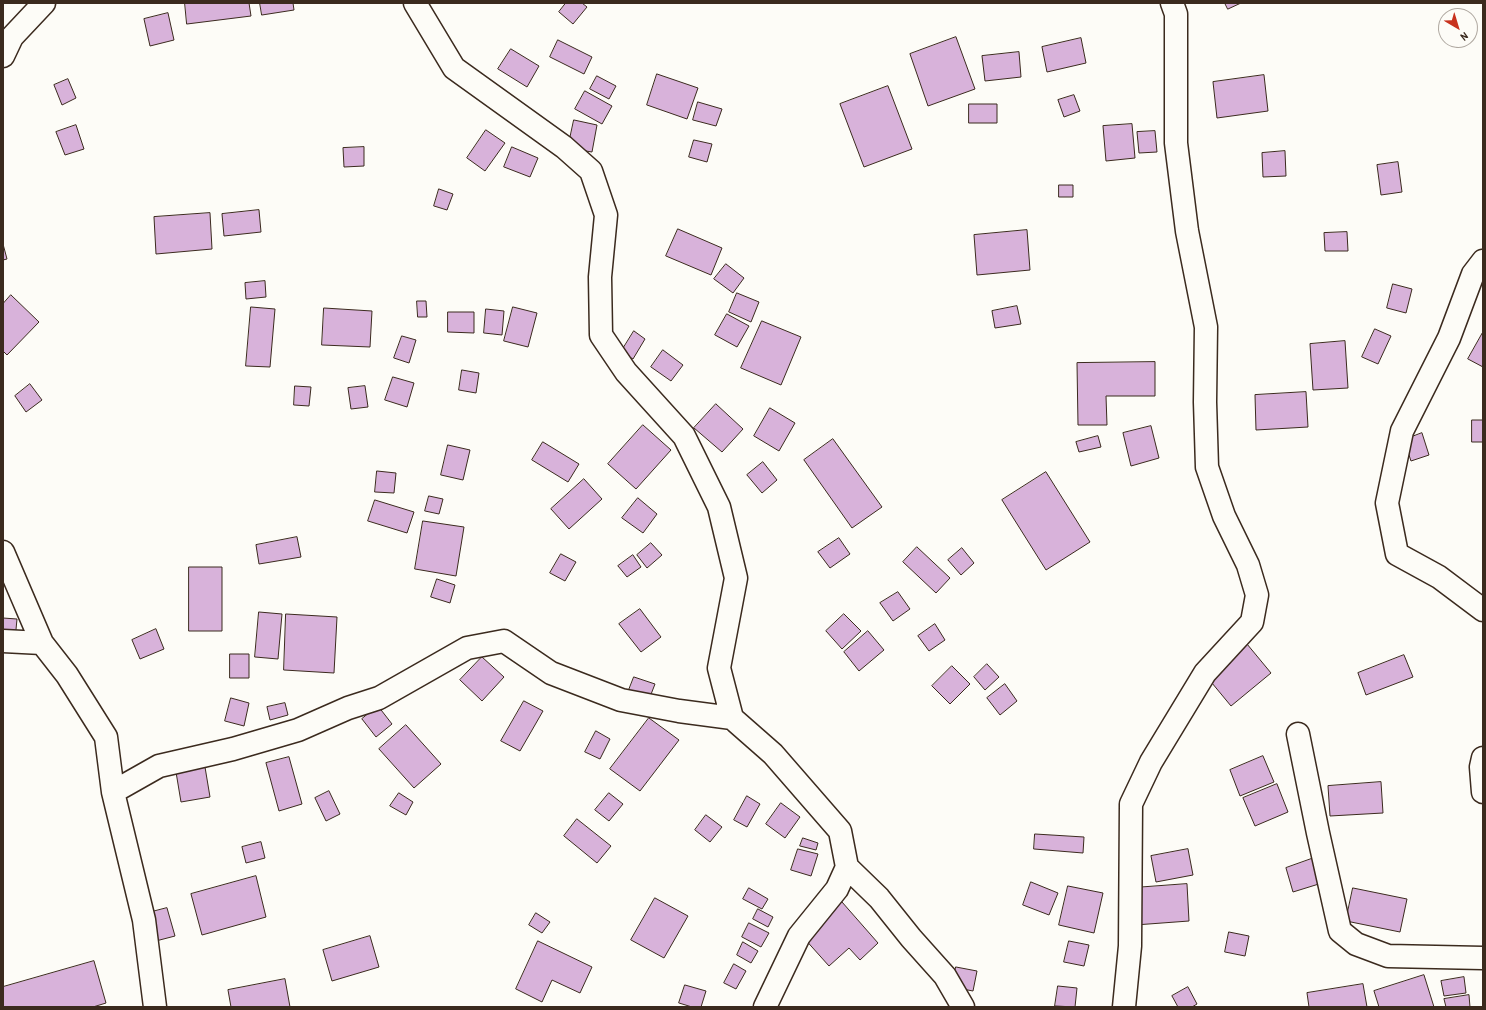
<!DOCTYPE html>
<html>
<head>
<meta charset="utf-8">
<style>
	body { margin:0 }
	#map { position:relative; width:1486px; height:1010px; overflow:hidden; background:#fdfcf7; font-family:"Patrick Hand",sans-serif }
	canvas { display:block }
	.frame { position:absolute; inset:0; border:4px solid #3b2a1e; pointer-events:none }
	.north { position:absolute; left:1438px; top:8px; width:40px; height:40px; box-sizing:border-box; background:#fdfcf7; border:1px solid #afa8a0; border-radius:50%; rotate:142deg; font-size:11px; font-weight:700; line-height:16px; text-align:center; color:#3b2a1e }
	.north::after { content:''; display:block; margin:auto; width:14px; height:18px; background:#c8321e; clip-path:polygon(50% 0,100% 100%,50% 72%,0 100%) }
</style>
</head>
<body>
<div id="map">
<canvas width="1486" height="1010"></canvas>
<div class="frame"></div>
<div class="north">N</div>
</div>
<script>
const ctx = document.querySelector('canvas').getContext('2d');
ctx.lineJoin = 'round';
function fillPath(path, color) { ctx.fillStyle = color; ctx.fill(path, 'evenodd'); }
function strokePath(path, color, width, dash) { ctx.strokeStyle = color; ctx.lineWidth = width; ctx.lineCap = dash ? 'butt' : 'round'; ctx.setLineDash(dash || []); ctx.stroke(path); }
const building = new Path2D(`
	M185 3H249L251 16 187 24Z
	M260 3H293L294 10 262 15Z
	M566 3H582L587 7 573 24 559 12Z
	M1225 3H1241L1228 9Z
	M168 13 174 40 150 46 144 19Z
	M956 37 975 89 928 106 910 54Z
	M1081 38 1086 63 1047 72 1042 47Z
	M558 40 592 57 584 74 550 57Z
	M511 49 539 66 527 87 498 69Z
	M1019 52 1021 77 985 81 982 56Z
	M657 74 698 88 687 119 647 105Z
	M1264 75 1268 111 1217 118 1213 82Z
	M597 76 616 86 609 99 590 89Z
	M68 79 76 98 62 105 54 85Z
	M888 86 912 149 864 167 840 104Z
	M585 91 612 106 602 124 575 109Z
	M1074 95 1080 111 1064 117 1058 100Z
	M698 102 722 109 716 126 693 120Z
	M969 104H997V123H969Z
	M574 120 597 125 592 152 568 148Z
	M1132 124 1135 158 1106 161 1103 126Z
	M76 125 84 149 65 155 56 132Z
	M486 130 505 143 485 171 467 158Z
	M1155 131 1157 152 1139 153 1137 132Z
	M694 140 712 144 707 162 689 157Z
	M364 147V166L344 167 343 148Z
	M512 147 538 158 530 177 504 167Z
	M1285 151 1286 176 1263 177 1262 153Z
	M1398 162 1402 192 1381 195 1377 165Z
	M1059 185H1073V197H1059Z
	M439 189 453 194 447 210 434 206Z
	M259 210 261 232 224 236 222 214Z
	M210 213 212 249 156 254 154 217Z
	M678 229 722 248 711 275 666 256Z
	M1027 230 1030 270 977 275 974 235Z
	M1347 232 1348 251H1325L1324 233Z
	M3 244 7 259 3 260Z
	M726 264 744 278 733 293 714 279Z
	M265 281 266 297 246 299 245 283Z
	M1393 284 1412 289 1406 313 1387 308Z
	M737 293 759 302 751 322 729 312Z
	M11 295 39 322 7 355 3 351V304Z
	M417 301H426L427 317H418Z
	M1017 306 1021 324 995 328 992 311Z
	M251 307 275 309 270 367 246 366Z
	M513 307 537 313 528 347 504 341Z
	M324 308 372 311 370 347 322 345Z
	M486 309 504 311 502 335 484 333Z
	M448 312H474V333L448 332Z
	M727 314 749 326 737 347 715 335Z
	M762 321 801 337 781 385 741 368Z
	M1375 329 1391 336 1378 364 1362 357Z
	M634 331 645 339 633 359 621 352Z
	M1483 332V367L1468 359Z
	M402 336 416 340 409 363 394 358Z
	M1345 341 1348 388 1313 390 1310 344Z
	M663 350 683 365 671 381 651 367Z
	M1155 362V396H1106L1107 425H1078L1077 363Z
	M462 370 479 373 476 393 459 390Z
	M393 377 414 383 407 407 385 400Z
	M30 384 42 400 26 412 15 396Z
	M295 386 311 387 309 406 294 405Z
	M365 386 368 407 351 409 348 388Z
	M1306 392 1308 427 1256 430 1255 395Z
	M716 404 743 429 722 452 694 428Z
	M770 408 795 423 779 451 754 436Z
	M1472 420H1483V442H1472Z
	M643 425 671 450 636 489 608 464Z
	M1151 426 1159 458 1131 466 1123 433Z
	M1422 433 1429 455 1411 461 1404 440Z
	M1098 436 1101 447 1079 452 1076 442Z
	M833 439 882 507 852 528 804 460Z
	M543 442 579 464 568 482 532 460Z
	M448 445 470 450 463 480 441 475Z
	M763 462 777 480 762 493 747 475Z
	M377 471 396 473 394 493 375 492Z
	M1046 472 1090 542 1046 570 1002 500Z
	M584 479 602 499 569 529 551 509Z
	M429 496 443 499 439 514 425 511Z
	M638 498 657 514 643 533 622 518Z
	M375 500 414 512 407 533 368 521Z
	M423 521 464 527 456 576 415 569Z
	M297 537 301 557 259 564 256 545Z
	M839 538 850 554 830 568 818 552Z
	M651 543 662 555 647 568 637 555Z
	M917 547 950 578 936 593 903 562Z
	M962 548 974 563 961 575 948 560Z
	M561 554 576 562 565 581 550 573Z
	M633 555 641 567 627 577 618 566Z
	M189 567H222V631H189Z
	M437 579 455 585 450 603 431 597Z
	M898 592 910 609 893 621 880 603Z
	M640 609 661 637 641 652 619 624Z
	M259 612 282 614 278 659 255 657Z
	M286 614 337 617 334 673 284 670Z
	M844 614 861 631 842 649 826 631Z
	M3 618 17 619 15 640H3Z
	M935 624 945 640 929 651 918 636Z
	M156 629 164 649 140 659 132 640Z
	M868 631 884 650 859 671 844 652Z
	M1247 644 1271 673 1231 706 1207 677Z
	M230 654H249V678H230Z
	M1404 655 1413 677 1366 695 1358 673Z
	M482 657 504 677 482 701 460 680Z
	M987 664 999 677 985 690 974 677Z
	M952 666 970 684 950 704 932 686Z
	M634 677 655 684 648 702 627 695Z
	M1005 684 1017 701 1000 715 987 698Z
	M231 698 249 703 244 726 225 721Z
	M524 701 543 711 520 751 501 741Z
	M285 703 288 715 270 720 267 707Z
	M378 706 392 724 376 737 362 719Z
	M649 718 679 740 640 791 610 769Z
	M406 725 441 764 414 788 379 749Z
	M596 731 610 739 600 759 585 752Z
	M1263 756 1274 782 1240 796 1230 770Z
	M289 757 302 804 279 811 266 763Z
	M204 761 210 797 181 802 175 766Z
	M1381 782 1383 813 1330 816 1328 786Z
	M1277 784 1288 812 1255 826 1243 798Z
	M329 791 340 814 326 821 315 798Z
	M399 793 413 802 406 815 390 806Z
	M609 793 623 804 609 821 595 810Z
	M747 796 760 804 747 827 734 820Z
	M781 803 800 817 785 838 766 824Z
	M706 815 722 827 710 842 695 830Z
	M577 819 611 846 597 863 564 836Z
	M1035 834 1084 837 1083 853 1034 849Z
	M803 838 818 843 816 850 800 846Z
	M261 842 265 858 246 863 242 847Z
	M798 849 818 854 811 876 791 870Z
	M1188 849 1193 875 1156 882 1151 856Z
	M1314 858 1322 883 1293 892 1286 868Z
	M256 876 266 917 202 935 191 894Z
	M1031 882 1058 893 1049 915 1023 905Z
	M1187 884 1189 921 1135 925 1133 888Z
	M1068 886 1103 893 1094 933 1059 925Z
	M749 888 768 899 762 909 743 899Z
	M1353 888 1407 899 1400 932 1346 921Z
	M655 898 688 916 664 958 631 940Z
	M842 902 878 943 860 960 849 948 829 966 803 937Z
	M167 908 175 936 152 942 144 914Z
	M758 909 773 917 768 927 753 919Z
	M536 913 550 922 542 933 529 925Z
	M749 923 769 933 761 947 742 937Z
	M1229 932 1249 936 1245 956 1225 952Z
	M370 936 379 967 332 981 323 950Z
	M538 941 592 967 580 993 552 980 542 1002 516 989Z
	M1069 941 1089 945 1084 966 1064 962Z
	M743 942 758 951 751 963 737 955Z
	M94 961 106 1003 93 1007H3V987Z
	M734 964 746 971 736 989 724 983Z
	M956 967 977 971 973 991 952 987Z
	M1424 975 1434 1007H1379L1374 991Z
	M1464 977 1466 993 1444 996 1441 981Z
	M285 979 290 1007H231L228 990Z
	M1363 984 1367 1007H1309L1307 993Z
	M685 985 706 991 701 1007H692L679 1003Z
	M1058 986 1077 988 1075 1007 1055 1006Z
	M1188 987 1197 1004 1192 1007H1178L1172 996Z
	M1469 995 1470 1007H1446L1444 999Z`);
fillPath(building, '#d8b2da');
strokePath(building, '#3b2a1e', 1);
const minor = new Path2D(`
	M415 3 454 68 564 147 591 171 606 215 600 277 601 335 626 372 684 436 719 507 736 578 719 668 732 718
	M3 56 12 37 44 3
	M1483 261 1473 274 1449 338 1402 431 1387 503 1397 554 1439 577 1483 610
	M3 552 42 643 67 675 106 737 113 792 144 920 155 1007
	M3 641 42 643
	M1298 734 1318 833 1340 931 1356 944 1388 956 1483 958
	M1483 758 1481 767 1483 792
	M113 792 159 766 233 749 298 730 348 708 379 698 467 648 504 641 551 673 621 700 679 711 732 718 773 754 840 831 847 867 879 898 911 938 945 976 963 1007
	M765 1007 799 936 837 889 847 867
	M1124 1007 1130 946 1131 804 1151 762 1205 673 1252 622 1257 595 1248 565 1224 516 1207 467 1205 402 1206 327 1187 231 1176 143V14L1172 3`);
strokePath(minor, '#3b2a1e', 25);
strokePath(minor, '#fdfcf7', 22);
</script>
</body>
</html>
